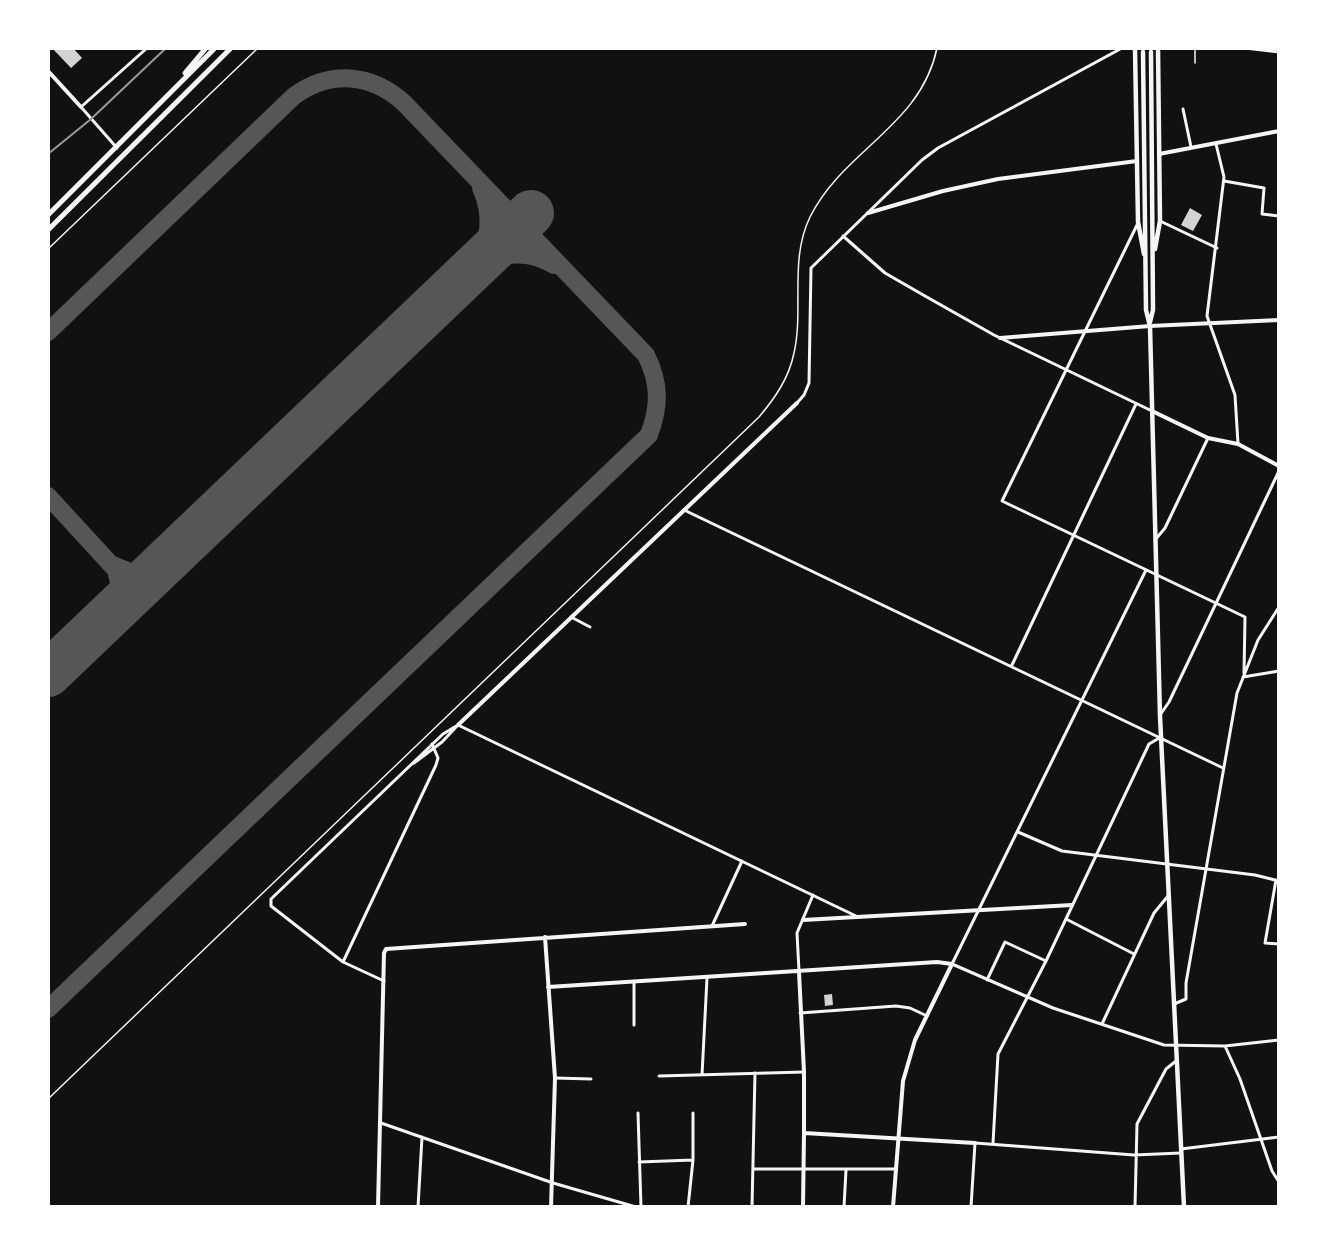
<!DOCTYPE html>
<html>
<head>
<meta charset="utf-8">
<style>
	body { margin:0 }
	#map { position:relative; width:1327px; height:1255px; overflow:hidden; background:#111; font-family:"Asap Condensed",sans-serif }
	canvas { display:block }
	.frame { position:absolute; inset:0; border:50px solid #fff; pointer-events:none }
</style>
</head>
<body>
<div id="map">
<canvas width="1327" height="1255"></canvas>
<div class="frame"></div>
</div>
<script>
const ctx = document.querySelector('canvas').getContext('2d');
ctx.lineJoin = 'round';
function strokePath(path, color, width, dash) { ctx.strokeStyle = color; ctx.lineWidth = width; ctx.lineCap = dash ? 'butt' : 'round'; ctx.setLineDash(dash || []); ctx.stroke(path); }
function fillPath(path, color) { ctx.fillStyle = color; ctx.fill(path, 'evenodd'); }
strokePath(new Path2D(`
	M473 267C491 244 493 214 481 188
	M468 273C495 253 524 247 554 265
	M48 332 294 96C330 70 371 73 404 103L646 355C660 383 660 406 649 435L48 1009
	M48 496 116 570 121 590 115 610
	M113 565 137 575 156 571`), '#565656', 18);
strokePath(new Path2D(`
	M48 674 531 213`), '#565656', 46);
fillPath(new Path2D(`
	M52 48H73L82 58 71 68Z
	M1190 208 1202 215 1193 231 1181 225Z
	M832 994 833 1005 825 1006 824 995Z`), '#d3d3d3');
strokePath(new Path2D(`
	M1195 48V63
	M48 249 258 48
	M48 1099 759 417C775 398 789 378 794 353 804 309 789 260 810 217 843 150 921 126 937 48`), '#f5f5f5', 1.5);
strokePath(new Path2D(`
	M1245 48 1279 52
	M1183 109 1191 147
	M1216 144 1224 177 1207 316 1235 395 1238 444
	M117 148 81 107 147 48
	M1224 181 1264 188 1262 214 1279 216
	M1160 221 1217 248
	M1138 223 1002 501 1245 617 1244 673
	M843 236 885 273 925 296 994 335 1152 411
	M797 403 804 395 809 383 811 268 922 160 938 148 1122 48
	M684 510 1223 768
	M1155 540 1165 528 1208 438
	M1146 570 952 964 1053 1008 1164 1045 1225 1046 1279 1040
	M571 617 590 627
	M1012 665 1136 404
	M1243 677 1279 671
	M1160 715 1169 702 1279 471
	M458 725 856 916
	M414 763 442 742 457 726
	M1018 832 1062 851 1255 875 1279 881
	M1276 880 1265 943 1279 944
	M1066 919 1134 954
	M712 926 742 861
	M343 962 436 765 438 758 432 744
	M799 971 797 933 813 895
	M987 980 1005 942 1046 961
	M384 981 343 962 271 906V899L443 734 458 725
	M634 983V1025
	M1174 1004 1186 999V983L1237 693 1258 640 1279 607
	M800 1013 896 1006 910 1008 927 1016
	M1102 1024 1154 913 1168 896
	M1225 1046 1240 1079 1272 1171 1279 1182
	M702 1075 707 978
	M659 1076 804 1072
	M555 1078 591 1079
	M638 1113 641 1207
	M381 1123 553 1183 636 1207
	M993 1143 998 1054 1046 961 1149 744 1161 737
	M1181 1149 1279 1137
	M639 1162 693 1160
	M753 1169H895
	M418 1207 422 1137
	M688 1207 693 1160V1113
	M752 1207 755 1073
	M844 1207 846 1170
	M971 1207 975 1143 1134 1155 1181 1153
	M1135 1207 1137 1124 1166 1069 1176 1061`), '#f5f5f5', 3);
strokePath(new Path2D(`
	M48 71 81 107
	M1159 154 1279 131
	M868 213 943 191 998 179 1137 161
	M1000 338 1150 326 1279 320
	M1152 411 1208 438 1238 444 1279 466
	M458 725 797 403
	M803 920 1072 905
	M545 937 555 1078 551 1207
	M799 972 804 1072V1133
	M548 987 937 962 952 964 915 1040 903 1081 893 1207
	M378 1207 384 953 386 949 745 924
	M803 1207 804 1133 975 1143`), '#f5f5f5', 4);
strokePath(new Path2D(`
	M1135 48 1138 222 1144 254
	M1143 52 1146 310 1150 326 1160 716 1184 1207
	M1155 249 1160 221 1158 48
	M1150 322 1153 310 1151 52`), '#f5f5f5', 4.5);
strokePath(new Path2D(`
	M185 73 206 48
	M48 215 215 48
	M48 230 231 48`), '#f5f5f5', 5);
strokePath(new Path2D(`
	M48 154 91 119 166 48`), '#9a9a9a', 2);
</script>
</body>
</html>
